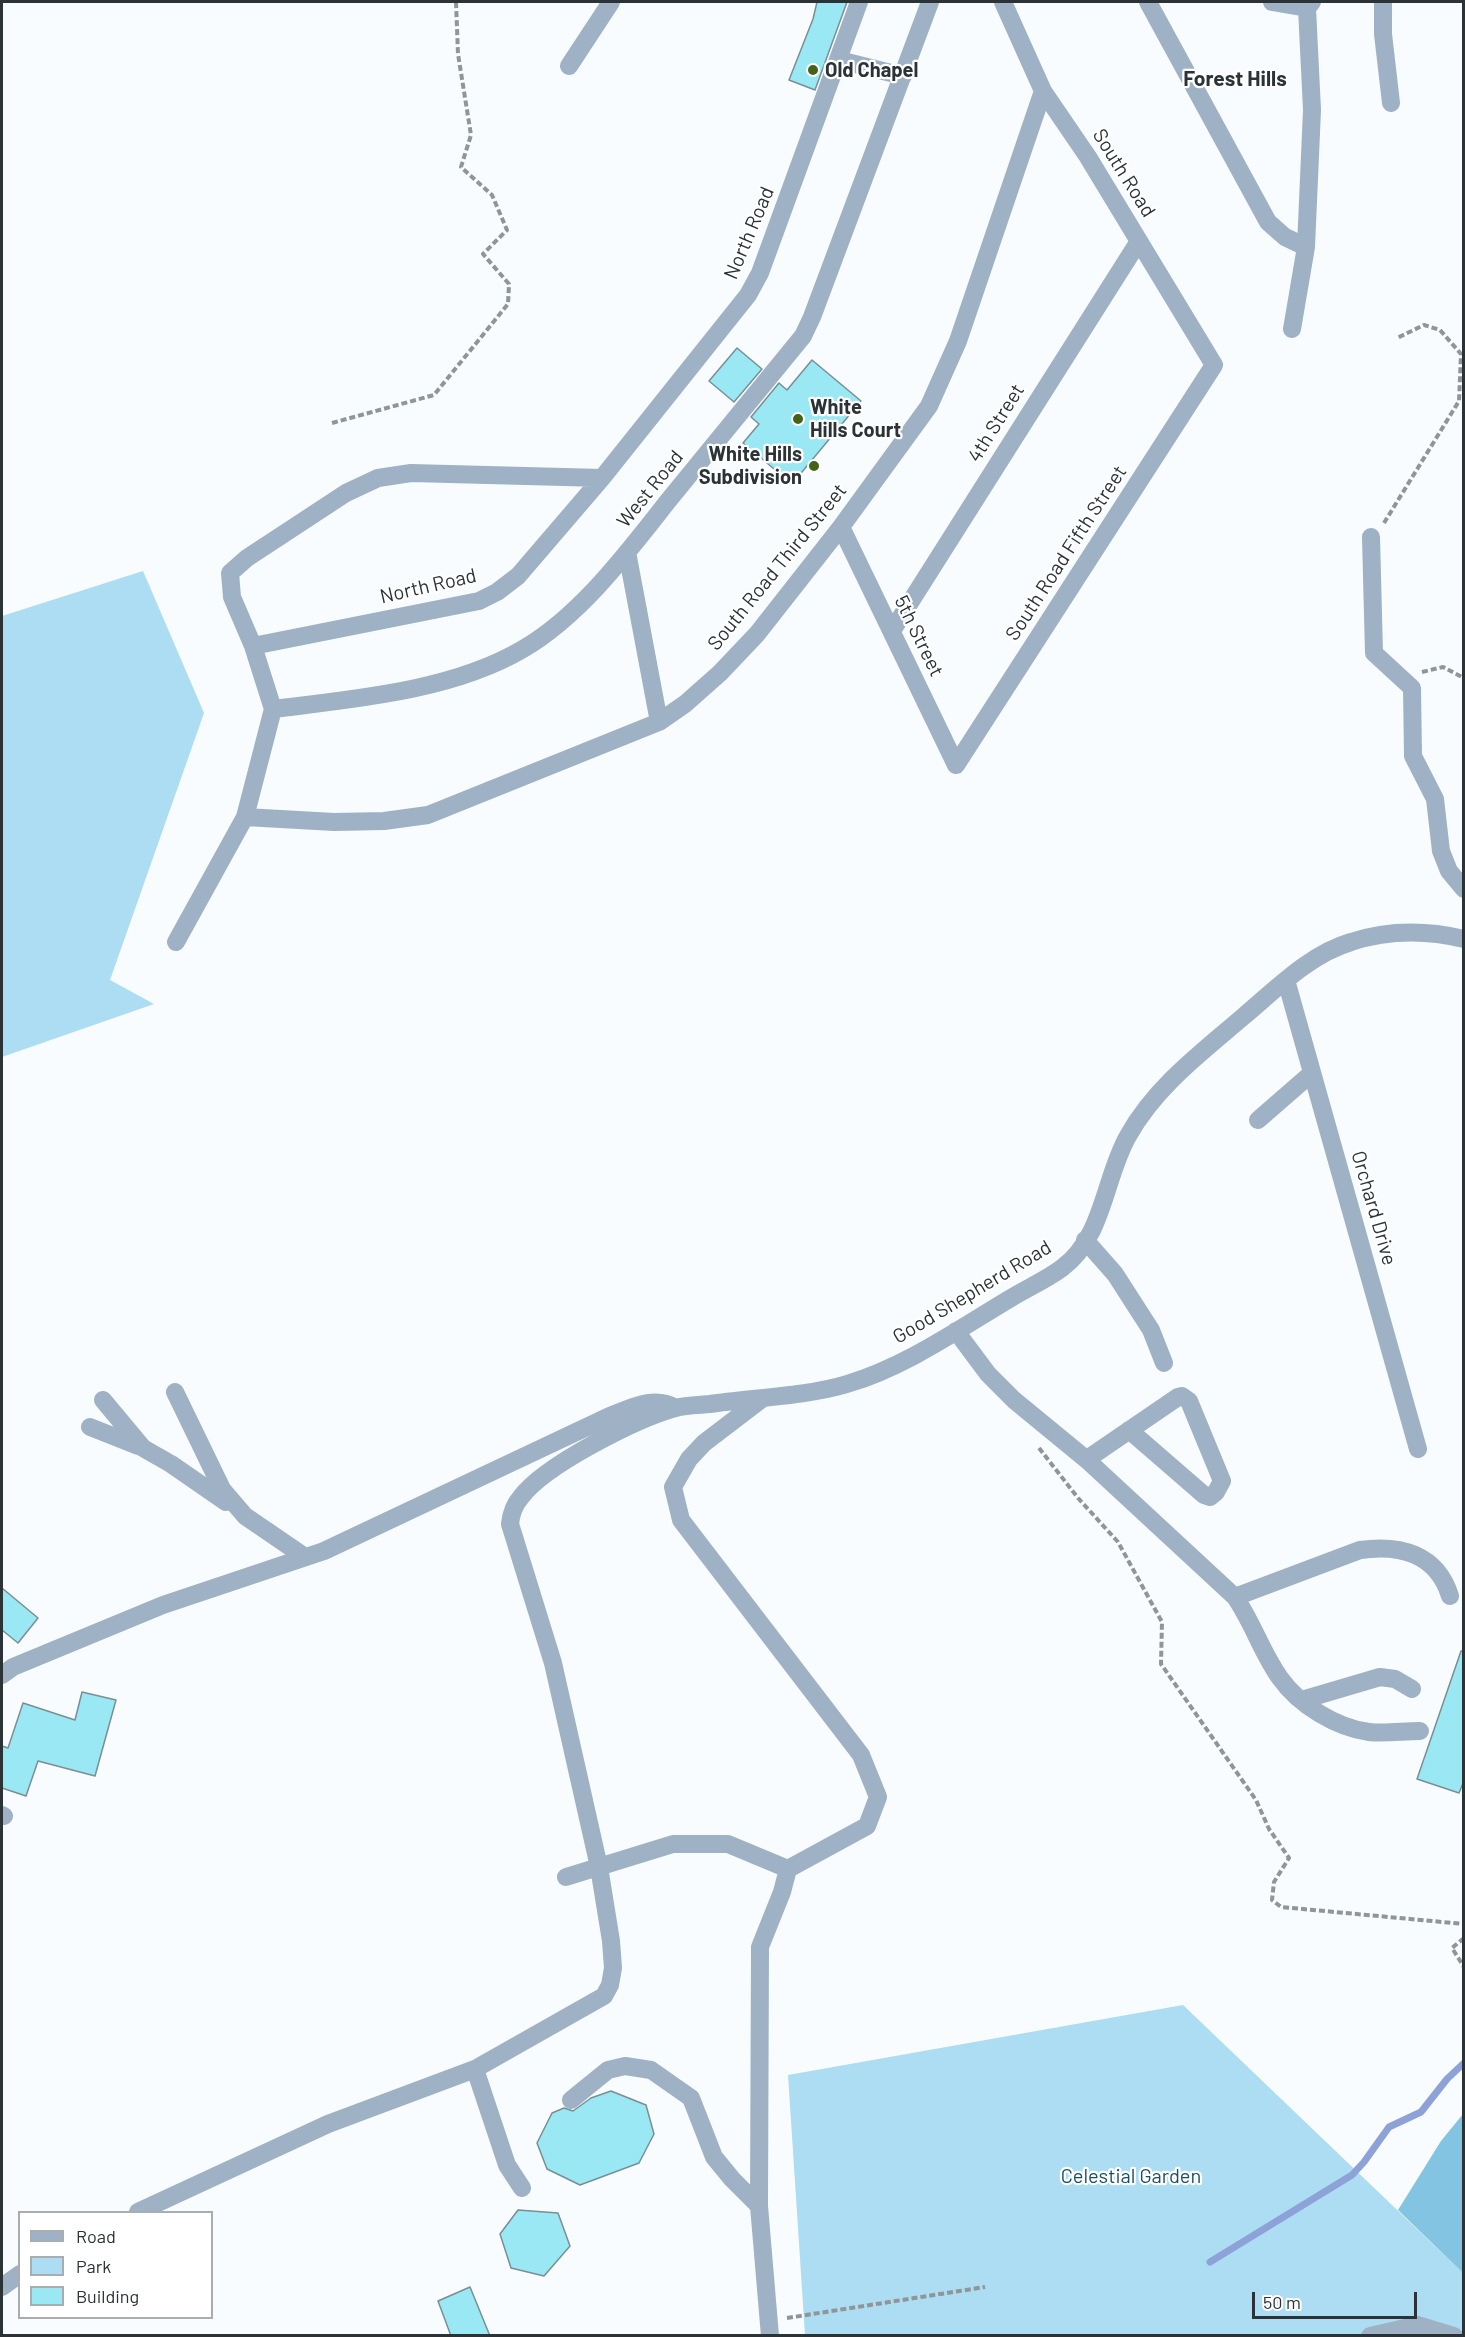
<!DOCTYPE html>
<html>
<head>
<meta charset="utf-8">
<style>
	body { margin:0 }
	#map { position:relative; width:1465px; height:2337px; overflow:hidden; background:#f8fcfe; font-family:Barlow,sans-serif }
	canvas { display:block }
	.frame { position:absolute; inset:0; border:3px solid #2b3337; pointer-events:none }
	.legend { position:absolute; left:18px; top:2211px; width:195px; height:108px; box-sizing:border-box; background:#fff; border:2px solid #aaadaf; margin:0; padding:8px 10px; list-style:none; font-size:18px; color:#2b3337 }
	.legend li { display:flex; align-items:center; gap:12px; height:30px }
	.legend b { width:30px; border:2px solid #aaadaf }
	.scale { position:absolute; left:1252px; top:2292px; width:165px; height:27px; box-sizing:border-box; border:3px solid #2b3337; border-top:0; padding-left:8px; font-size:18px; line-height:21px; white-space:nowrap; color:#2b3337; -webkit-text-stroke:4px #fff; paint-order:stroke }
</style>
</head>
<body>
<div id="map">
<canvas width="1465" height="2337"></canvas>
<div class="frame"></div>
<ul class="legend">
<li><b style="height:8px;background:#9eb1c5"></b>Road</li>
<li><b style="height:16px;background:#acddf3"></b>Park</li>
<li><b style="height:16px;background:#99e8f4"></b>Building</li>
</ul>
<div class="scale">50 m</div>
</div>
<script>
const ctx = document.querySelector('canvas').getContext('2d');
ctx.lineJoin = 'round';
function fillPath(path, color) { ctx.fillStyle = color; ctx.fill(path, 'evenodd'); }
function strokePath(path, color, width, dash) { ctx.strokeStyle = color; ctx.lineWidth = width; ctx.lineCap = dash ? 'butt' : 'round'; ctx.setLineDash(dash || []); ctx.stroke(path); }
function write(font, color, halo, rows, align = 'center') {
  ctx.font = font + ' Barlow,sans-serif'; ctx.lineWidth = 4.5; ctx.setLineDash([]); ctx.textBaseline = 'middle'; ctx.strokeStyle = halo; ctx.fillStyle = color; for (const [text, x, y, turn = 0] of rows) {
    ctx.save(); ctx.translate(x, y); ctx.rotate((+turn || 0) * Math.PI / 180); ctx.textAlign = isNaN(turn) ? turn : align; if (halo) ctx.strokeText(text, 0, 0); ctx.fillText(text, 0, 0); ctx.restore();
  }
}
fillPath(new Path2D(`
	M143 571 204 713 110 980 154 1004 2 1057V616Z
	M1183 2005 1463 2273V2335H805L788 2075Z`), '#acddf3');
fillPath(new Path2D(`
	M1463 2114V2273L1398 2210 1441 2141Z`), '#82c4e2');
strokePath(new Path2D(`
	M1210 2262 1352 2175 1364 2162 1389 2127 1421 2112 1447 2079 1464 2063`), '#8da2d6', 7);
const building = new Path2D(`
	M817 2H847L815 90 789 80 813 19Z
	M737 348 762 369 734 402 709 381Z
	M812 360 861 401 792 484 743 443 759 424 751 417 779 383 787 390Z
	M2 1588 38 1618 18 1643 2 1630Z
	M1461 1651 1464 1652V1781L1459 1793 1417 1779Z
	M82 1692 116 1700 95 1776 38 1761 26 1796 2 1788V1746L8 1748 23 1703 75 1720Z
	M611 2091 646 2105 654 2134 639 2163 580 2185 547 2169 537 2143 552 2113 564 2108 573 2111 591 2098Z
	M518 2210 558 2213 570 2246 544 2276 511 2268 500 2234Z
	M470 2287 490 2336H451L438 2301Z`);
fillPath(building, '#99e8f4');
strokePath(building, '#798f93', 1.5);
strokePath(new Path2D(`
	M332 423 434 395 508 304 509 284 483 254 507 230 492 195 461 167 471 135 458 54 456 2
	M1384 523 1459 401 1461 354 1440 330 1424 325 1397 338
	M1422 672 1443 667 1464 678
	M1039 1448 1078 1498 1118 1542 1162 1622 1161 1664 1256 1800 1269 1829 1289 1858 1274 1882 1272 1900 1281 1907 1464 1924
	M1464 1938 1452 1948 1464 1967
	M787 2318 985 2287`), '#8f9598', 4, [6, 3]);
strokePath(new Path2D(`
	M1148 2 1268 222 1285 237 1306 247
	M1272 2 1307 8
	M1383 2V34L1391 103
	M839 60 903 76
	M569 66 611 2
	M1292 329 1306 247 1312 110 1307 8 1312 2
	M841 527 956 765
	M1371 537 1374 653 1412 688 1413 756 1435 799 1441 851 1449 871 1464 889
	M627 552 659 722
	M892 631 1139 241
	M253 646 479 601 497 592 518 576 602 478 748 295 760 273 859 2
	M273 709C353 699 452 691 523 649 581 615 627 553 668 501 713 446 758 391 803 336L812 317 930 2
	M956 765 1214 365 1088 157 1043 91 1003 2
	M245 817 334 822 384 821 428 815 659 722 685 704 720 673 757 634 841 527 929 406 958 341 1043 91
	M176 942 245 817 273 709 253 646 232 597 230 573 247 558 346 493 378 478 411 473 602 478
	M1286 980 1418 1449
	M1258 1120 1312 1073
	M1085 1240 1115 1274 1151 1330 1164 1363
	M956 1331 988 1374 1014 1400 1087 1460 1235 1597C1253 1623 1262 1653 1280 1678 1299 1705 1337 1728 1369 1732 1385 1734 1403 1731 1420 1731
	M175 1392 222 1489 245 1516 305 1557
	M763 1398 704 1443 689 1459 673 1487 681 1520 861 1755 878 1797 867 1826 788 1869 782 1892 760 1947 759 2206 770 2336
	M103 1400 143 1448 171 1464 226 1502
	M90 1427 138 1446
	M1087 1460 1093 1455 1178 1397 1182 1396 1189 1401 1222 1481 1216 1492 1210 1497 1204 1495 1129 1430
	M1235 1597 1360 1550C1400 1544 1437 1554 1450 1596
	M2 1675 13 1667 163 1605 324 1551 610 1416C631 1408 654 1395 676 1408
	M1302 1700 1380 1677 1395 1679 1412 1689
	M2 1815 4 1816
	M566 1877 673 1844H728L788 1869
	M475 2069 507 2165 522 2188
	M571 2100 608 2070 625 2066 651 2070 691 2098 714 2157 732 2179 759 2206
	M138 2212 328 2124 475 2069 604 1996 610 1985 613 1968 611 1941 599 1867 553 1663 510 1524C511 1514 514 1505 521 1497 545 1465 636 1419 675 1408 686 1405 699 1405 710 1404 752 1398 808 1396 847 1384 905 1367 959 1329 1011 1298 1027 1288 1046 1280 1062 1268 1104 1237 1104 1178 1128 1136 1155 1087 1202 1052 1244 1016 1276 989 1310 954 1351 942 1388 930 1426 930 1464 939
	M2 2287 20 2274
	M1370 2336 1418 2325 1454 2336`), '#9eb1c5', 18);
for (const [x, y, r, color] of [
	[813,70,6,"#446319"],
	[798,419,6,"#446319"],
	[814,466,6,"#446319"]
]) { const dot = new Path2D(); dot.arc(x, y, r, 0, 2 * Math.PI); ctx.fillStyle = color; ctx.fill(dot); strokePath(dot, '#fff', 2); }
write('bold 20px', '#2b3337', '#fff', [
	["Old Chapel",825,70],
	["White",810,407],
	["Hills Court",810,430],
	["White Hills",802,454,"right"],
	["Subdivision",802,477,"right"]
], 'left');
write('20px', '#2b3337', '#fff', [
	["South Road",1124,173,58],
	["North Road",749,233,-67],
	["4th Street",996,423,-58],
	["West Road",650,489,-51],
	["South Road Fifth Street",1066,553,-57],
	["South Road Third Street",777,567,-51],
	["North Road",428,586,-13],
	["5th Street",919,636,64],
	["Orchard Drive",1374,1208,74],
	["Good Shepherd Road",972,1292,-31]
]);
write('20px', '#1a5065', '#fff', [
	["Celestial Garden",1131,2176]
]);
write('bold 21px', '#2b3337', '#fff', [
	["Forest Hills",1235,79]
]);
</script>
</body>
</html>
